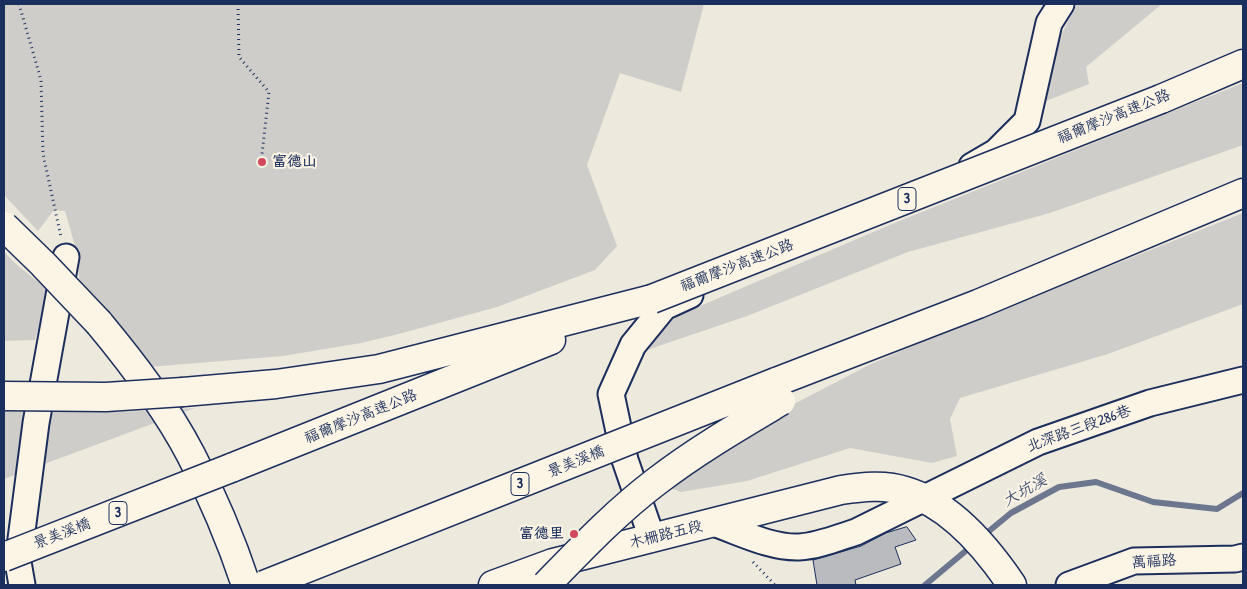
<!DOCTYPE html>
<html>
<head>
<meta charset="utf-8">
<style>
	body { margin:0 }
	#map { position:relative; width:1247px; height:589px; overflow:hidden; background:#eee9dd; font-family:"Patrick Hand",sans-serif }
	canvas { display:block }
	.frame { position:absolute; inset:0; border:5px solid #1b2f5e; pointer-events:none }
</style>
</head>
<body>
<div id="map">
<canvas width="1247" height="589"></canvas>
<div class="frame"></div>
</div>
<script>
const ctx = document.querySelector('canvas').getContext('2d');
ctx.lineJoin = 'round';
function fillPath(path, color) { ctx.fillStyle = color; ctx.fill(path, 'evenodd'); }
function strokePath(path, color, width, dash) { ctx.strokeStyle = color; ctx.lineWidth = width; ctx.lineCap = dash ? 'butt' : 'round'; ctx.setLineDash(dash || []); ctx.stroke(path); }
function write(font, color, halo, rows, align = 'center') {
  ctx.font = font + ' "Patrick Hand","LXGW WenKai TC",sans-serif'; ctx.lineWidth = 4; ctx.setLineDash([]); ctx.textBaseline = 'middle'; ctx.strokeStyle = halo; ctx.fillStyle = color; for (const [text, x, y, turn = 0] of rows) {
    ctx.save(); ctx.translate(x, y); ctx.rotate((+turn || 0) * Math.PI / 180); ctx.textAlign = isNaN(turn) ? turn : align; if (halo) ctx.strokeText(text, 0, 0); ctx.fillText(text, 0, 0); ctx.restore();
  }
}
fillPath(new Path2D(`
	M4 4H704L681 92 620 73 587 165 617 246 595 270 497 307 395 335 361 343 283 356 149 367 80 283 75 246 65 211 54 210 38 231 4 195Z
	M1077 4H1162L1086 67 1089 84 1041 103 1058 41Z
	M1243 83V145L1050 213 908 252 747 316 644 351 659 328 686 312 892 224Z
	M1243 213V304L1108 354 960 398 950 419 957 456 932 463 850 448 747 481 681 492 668 487 771 416 871 364 1000 308 1103 269Z
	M4 252 16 264 48 290 35 340 4 341Z
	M195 408 4 479V409L121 412Z`), '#cfcdca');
strokePath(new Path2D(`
	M983 536 1011 513 1059 487 1096 482 1153 502 1217 509 1243 493
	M925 585 974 544`), '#6c778f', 6);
const building = new Path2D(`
	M907 527 916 540 895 547 901 564 855 580 856 585H817L813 560 861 546 886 533Z`);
fillPath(building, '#babbbe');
strokePath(building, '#1b2f5e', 1);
const minor = new Path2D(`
	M972 166 996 152 1027 121 1049 23 1061 4
	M713 523C740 532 770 548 799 547 818 546 837 538 856 532L1038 442 1150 403 1243 380
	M652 538 625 460 611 394 633 345 664 307 690 295
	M22 585 18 562 36 423 66 257
	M1069 585 1134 561 1235 559 1243 557`);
const major = new Path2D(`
	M493 585 553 563 841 490C861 487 885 484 905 491 950 504 987 548 1012 585`);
const highway = new Path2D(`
	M1161 99 1243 64
	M99 323C133 364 166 407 191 455 213 497 231 540 246 585
	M776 382 978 304 1243 193
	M183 392 276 384 379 369 652 299
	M231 468 551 340`);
strokePath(minor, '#1b2f5e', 29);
strokePath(major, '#1b2f5e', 31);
strokePath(highway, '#1b2f5e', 31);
strokePath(new Path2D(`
	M19 4 41 80 43 154 61 237
	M238 4 239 57 269 92 261 163
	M753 562 775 585`), '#1b2f5e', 3, [1, 4]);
strokePath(minor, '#fcf5e5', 25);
strokePath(major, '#fcf5e5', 28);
strokePath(highway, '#fcf5e5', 28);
const highwayBridge = new Path2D(`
	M4 226 43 264 99 323
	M652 299 1161 99
	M4 396 106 397 183 392
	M4 557 231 468
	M264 585 776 382
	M546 585C581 549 616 512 657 481 696 451 739 426 781 401`);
strokePath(highwayBridge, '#1b2f5e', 31, []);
strokePath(highwayBridge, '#fcf5e5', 28);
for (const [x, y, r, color] of [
	[262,162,5,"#d1495b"],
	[574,534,5,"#d1495b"]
]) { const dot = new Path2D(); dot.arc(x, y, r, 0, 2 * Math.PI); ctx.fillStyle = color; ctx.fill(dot); strokePath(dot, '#fcf5e5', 2); }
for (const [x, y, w] of [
	[907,199,18],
	[520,484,18],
	[118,513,18]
]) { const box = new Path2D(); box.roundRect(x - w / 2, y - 11.5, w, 23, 4); ctx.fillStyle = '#fcf5e5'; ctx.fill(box); strokePath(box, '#1b2f5e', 1); }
write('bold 14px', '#1b2f5e', null, [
	["3",907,199],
	["3",520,484],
	["3",118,513]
]);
write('15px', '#1b2f5e', '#fcf5e5', [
	["福爾摩沙高速公路",1114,117,-22],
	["福爾摩沙高速公路",737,266,-21],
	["福爾摩沙高速公路",361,417,-22],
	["北深路三段286巷",1079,429,-20],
	["景美溪橋",576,462,-22],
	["景美溪橋",62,534,-21],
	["木柵路五段",666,535,-14],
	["萬福路",1154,562,-4]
]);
write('bold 15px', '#1b2f5e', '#fcf5e5', [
	["富德山",272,162],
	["富德里",564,534,"right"]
], 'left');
write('italic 16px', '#445376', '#fcf5e5', [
	["大坑溪",1025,491,-30]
]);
</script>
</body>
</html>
